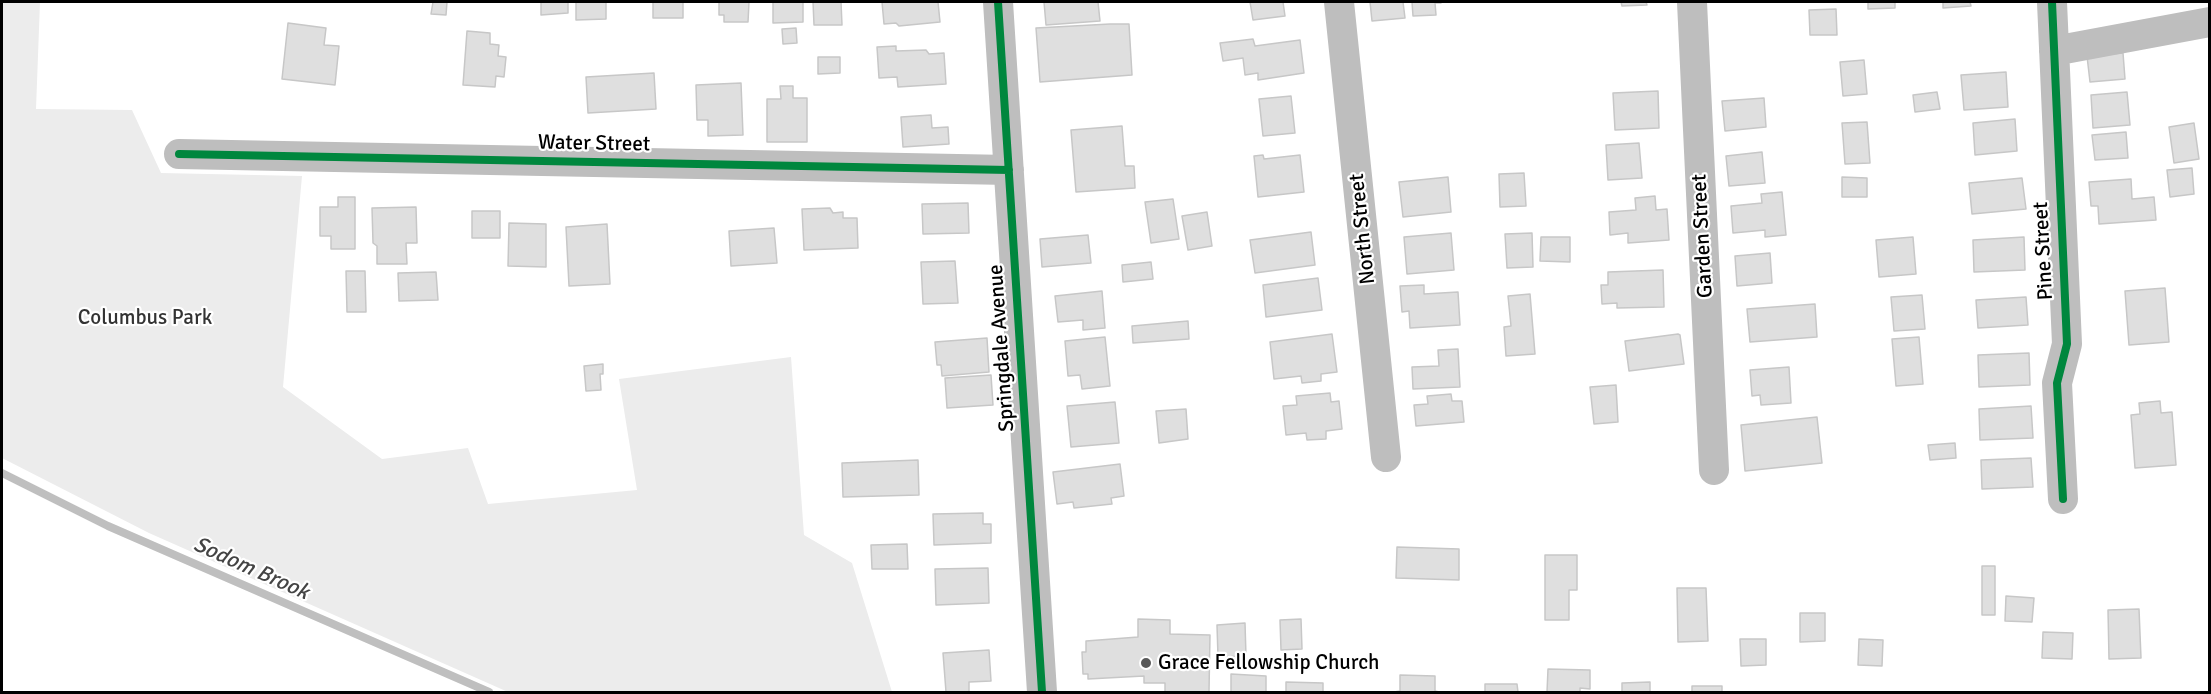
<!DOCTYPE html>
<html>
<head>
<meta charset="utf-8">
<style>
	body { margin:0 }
	#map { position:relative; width:2211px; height:694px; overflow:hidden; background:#fff; font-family:Signika,sans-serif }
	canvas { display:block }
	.frame { position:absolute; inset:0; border:3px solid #000; pointer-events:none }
</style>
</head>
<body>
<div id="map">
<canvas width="2211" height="694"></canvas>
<div class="frame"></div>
</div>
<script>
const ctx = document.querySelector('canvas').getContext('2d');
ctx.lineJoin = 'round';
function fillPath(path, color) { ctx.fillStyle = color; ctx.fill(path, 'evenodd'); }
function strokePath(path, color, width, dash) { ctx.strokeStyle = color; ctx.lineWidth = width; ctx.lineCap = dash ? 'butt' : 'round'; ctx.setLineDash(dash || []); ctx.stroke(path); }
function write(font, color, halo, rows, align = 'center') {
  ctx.font = font + ' Signika,sans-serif'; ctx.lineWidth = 4.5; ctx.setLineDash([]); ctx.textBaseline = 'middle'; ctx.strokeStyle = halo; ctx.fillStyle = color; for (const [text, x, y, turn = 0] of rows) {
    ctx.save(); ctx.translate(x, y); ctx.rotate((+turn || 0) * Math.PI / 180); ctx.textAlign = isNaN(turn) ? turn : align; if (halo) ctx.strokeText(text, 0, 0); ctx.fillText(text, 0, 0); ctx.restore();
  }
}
fillPath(new Path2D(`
	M2 2H40L36 109 132 110 161 173 302 176 283 387 382 459 468 448 488 504 637 490 619 379 791 357 804 535 852 563 892 692H508L149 533 2 458Z`), '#ececec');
strokePath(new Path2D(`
	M2 473 108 526 489 692`), '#bfbfbf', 8);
const building = new Path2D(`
	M433 2H447L446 15 431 14Z
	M541 2H568V13L541 15Z
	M576 2H606V19L576 20Z
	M653 2H683V18H653Z
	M719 2H749L748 22H724V15H719Z
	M773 2H803V22L773 23Z
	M813 2H841L842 25H814Z
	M882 2H938L940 22 899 26 896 23 884 24Z
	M1044 2H1098L1100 21 1046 25Z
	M1250 2H1283L1285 16 1253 20Z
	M1370 2H1403L1405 18 1372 21Z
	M1412 2H1441V3H1435L1436 15 1413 16Z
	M1621 2H1646L1647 5 1622 6Z
	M1868 2H1895V8L1868 9Z
	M1943 2H1970L1971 6 1943 8Z
	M1836 9 1837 35H1810L1809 10Z
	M288 23 326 28 324 45 339 46 335 85 282 79Z
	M1110 24H1129L1132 75 1040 82 1036 28Z
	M796 28 797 43 783 44 782 29Z
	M467 31 490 33V44L499 45 498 56 506 57 504 77 496 76 495 87 463 85Z
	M1253 39 1255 46 1300 40 1304 73 1258 80V73L1245 75 1243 58 1223 61 1220 43Z
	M896 46V51L926 50 929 54 944 53 946 84 898 87 897 77 879 78 877 47Z
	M2123 53 2125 79 2090 82 2087 56Z
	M818 57H840V73L818 74Z
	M1864 60 1867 94 1843 96 1840 62Z
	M2006 72 2008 107 1964 110 1961 75Z
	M654 73 656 109 588 113 586 77Z
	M741 83 743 135 708 136V120H697L696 85Z
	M780 86H793V98H807V142H767V99H781Z
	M1658 91 1659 128 1615 130 1613 93Z
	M1937 92 1940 109 1915 112 1913 95Z
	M2127 92 2130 125 2093 128 2091 95Z
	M1291 96 1295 133 1263 136 1259 99Z
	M1764 98 1766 127 1725 131 1722 101Z
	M931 115 932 128 948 127 949 144 903 147 901 117Z
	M2015 119 2017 151 1975 155 1973 123Z
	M1867 122 1870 163 1845 164 1842 123Z
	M2194 123 2199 159 2174 163 2169 127Z
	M1122 126 1125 166H1134L1135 188 1076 192 1071 130Z
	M2126 132 2128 158 2095 160 2092 135Z
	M1639 143 1642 178 1608 180 1606 145Z
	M1762 152 1765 183 1729 186 1726 156Z
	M1263 155 1264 159 1300 155 1304 192 1258 197 1254 156Z
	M2192 168 2194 194 2170 197 2167 170Z
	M1524 173 1526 206 1500 207 1499 174Z
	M1448 177 1451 212 1403 217 1399 182Z
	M1842 177 1867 178V197H1842Z
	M2022 178 2026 209 1972 214 1969 183Z
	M2131 179 2132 199 2154 197 2156 220 2099 224 2098 206H2091L2089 182Z
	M1782 192 1786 235 1765 237V230L1733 233 1731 206 1762 203 1761 194Z
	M1655 196 1656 210 1667 209 1669 240 1628 243V233L1610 235 1609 212 1636 210 1635 198Z
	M338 197H355V249H331V236H320V207H338Z
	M1173 199 1179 239 1151 243 1145 202Z
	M968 203 969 233 923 234 922 204Z
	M416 207 417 243H406L407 264H377V246L373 243 372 208Z
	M830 208 833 213 843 212V218H857L858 248 804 250 802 209Z
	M472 211H500V238H472Z
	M1207 212 1212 246 1188 250 1182 216Z
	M509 223 546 224V267L508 266Z
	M607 224 610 284 569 286 566 227Z
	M774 228 777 263 731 266 729 231Z
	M1311 232 1315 265 1255 273 1250 240Z
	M1451 233 1454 270 1407 274 1404 237Z
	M1532 233 1533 267 1507 268 1505 234Z
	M1088 235 1091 263 1042 267 1040 239Z
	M1541 237H1570V262L1540 261Z
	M1913 237 1916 274 1879 277 1876 240Z
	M2024 237 2025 270 1974 272 1973 240Z
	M1770 253 1772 283 1737 286 1735 256Z
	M955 261 958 303 923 304 921 262Z
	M1151 262 1153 279 1123 282 1122 265Z
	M1663 270 1664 307 1617 308V303L1602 304 1601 285H1608V272Z
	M346 271H365L366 312H347Z
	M436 272 438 300 399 301 398 273Z
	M1318 278 1322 310 1266 317 1263 285Z
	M1424 285V294L1458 292 1460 325 1410 328 1409 311 1402 312 1400 286Z
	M2165 288 2169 342 2129 345 2125 291Z
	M1102 291 1105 328 1083 330V320L1058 322 1055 296Z
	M1530 294 1535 354 1506 356 1504 327 1511 326 1508 296Z
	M1922 295 1925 329 1894 331 1891 297Z
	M2026 297 2028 325 1978 328 1976 300Z
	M1815 304 1817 337 1750 342 1747 309Z
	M1188 321 1189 339 1133 343 1132 326Z
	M1332 334 1337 372 1321 374V381L1302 383 1301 376 1274 379 1270 342Z
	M1678 334 1680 335 1684 364 1629 371 1625 341Z
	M1105 337 1110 386 1082 389 1080 375 1068 376 1065 341Z
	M1919 337 1923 384 1896 386 1892 339Z
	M987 338 989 372 942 376 941 365H937L935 342Z
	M1458 349 1460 387 1413 389 1412 367 1439 366 1438 350Z
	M2029 353 2030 385 1979 387 1978 355Z
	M603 364V374H600L601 390 586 391 584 366Z
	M1789 367 1791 403 1761 405 1760 395 1752 396 1750 370Z
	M991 375 993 405 947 408 945 378Z
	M1616 385 1618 422 1594 424 1590 387Z
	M1330 393 1331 402 1339 401 1342 429 1326 431V439L1307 440 1306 433 1286 435 1283 406 1297 405 1296 396Z
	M1451 394 1452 401H1462L1464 422 1416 426 1414 405 1428 404 1427 396Z
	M2160 401 2161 413 2172 412 2176 465 2135 468 2131 415 2140 414 2139 403Z
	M1115 402 1119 443 1071 447 1067 406Z
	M2031 406 2033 438 1980 440 1979 409Z
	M1186 409 1188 439 1159 443 1156 411Z
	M1817 417 1822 463 1745 471 1741 425Z
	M1955 443 1956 458 1930 460 1928 445Z
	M2031 458 2033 487 1982 489 1981 460Z
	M918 460 919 495 843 497 842 463Z
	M1120 464 1124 496 1111 498 1112 504 1074 508 1073 502 1057 504 1053 472Z
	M983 513V524H991V543L934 545 933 514Z
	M907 544 908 569H872L871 545Z
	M1397 547 1459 549V580L1396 578Z
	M1545 555H1577V590H1569V620H1545Z
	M1982 566H1995V615H1982Z
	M988 568 989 603 936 605 935 569Z
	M1677 588H1706L1708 641 1678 642Z
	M2006 596 2034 598 2032 622 2005 621Z
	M2139 609 2141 658 2109 659 2108 610Z
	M1800 613H1825V641L1800 642Z
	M1138 619 1170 620V634L1210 635 1209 692H1165V683H1144V676L1088 679V674H1083L1082 652H1086V641L1138 637Z
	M1301 619 1302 649 1281 650 1280 620Z
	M1245 623 1246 656 1218 657 1217 625Z
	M2043 632 2073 633 2072 659 2042 658Z
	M1740 639H1766V665L1741 666Z
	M1859 639 1883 640 1882 666 1858 665Z
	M989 650 991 681 969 682V692H946L943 653Z
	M1548 669 1590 670V689L1580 688V692H1547Z
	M1231 674 1266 676V692H1231Z
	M1400 675 1435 676V691L1439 692H1394L1400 691Z
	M1286 682 1323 683V692H1286Z
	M1650 682V692H1622V683Z
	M1485 684H1517L1518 692H1485Z
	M1692 686H1722V692H1692Z`);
fillPath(building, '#dfdfdf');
strokePath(building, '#c7c7c7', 1.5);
strokePath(new Path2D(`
	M998 2 1042 692
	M1339 2 1386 457
	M1692 2 1714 470
	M2052 2 2067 344 2057 383 2063 499
	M2054 51 2210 22
	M179 154 1009 170`), '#bebebe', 30);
strokePath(new Path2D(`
	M998 2 1042 692
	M2052 2 2067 344 2057 383 2063 499
	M179 154 1009 170`), '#00873e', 8);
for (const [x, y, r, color] of [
	[1146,663,6,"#595959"]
]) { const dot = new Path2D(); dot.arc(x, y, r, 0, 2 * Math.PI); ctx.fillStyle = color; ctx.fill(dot); strokePath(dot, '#fff', 2); }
write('21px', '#000', '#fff', [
	["Water Street",594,144,1],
	["North Street",1363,229,-96],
	["Garden Street",1703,236,-93],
	["Pine Street",2044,251,-93],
	["Springdale Avenue",1002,348,-94]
]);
write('21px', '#333', '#fff', [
	["Columbus Park",145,318]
]);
write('21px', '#000', '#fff', [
	["Grace Fellowship Church",1158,663]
], 'left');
write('italic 22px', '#444', '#fff', [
	["Sodom Brook",251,569,24]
]);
</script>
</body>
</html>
